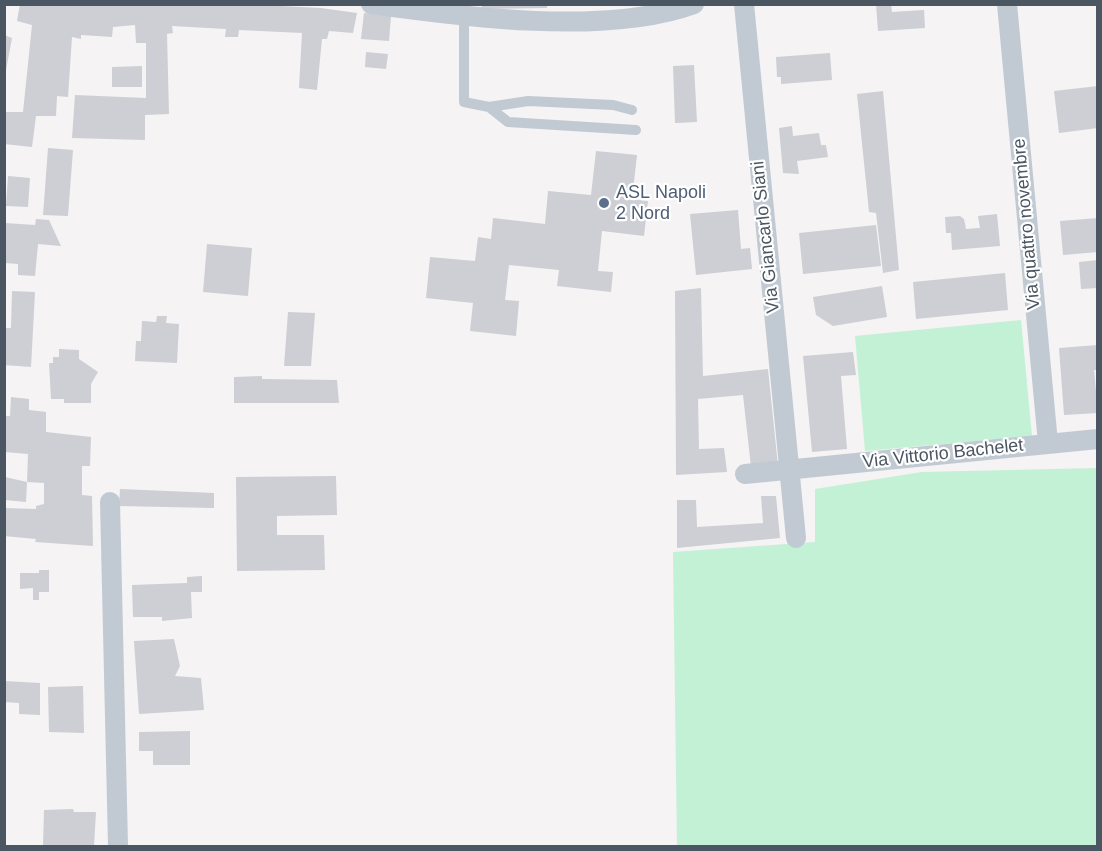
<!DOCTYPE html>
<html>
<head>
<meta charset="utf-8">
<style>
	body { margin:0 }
	#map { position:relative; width:1102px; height:851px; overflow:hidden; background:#f5f3f3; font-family:Arial,sans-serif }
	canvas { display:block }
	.frame { position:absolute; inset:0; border:6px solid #4a5661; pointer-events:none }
</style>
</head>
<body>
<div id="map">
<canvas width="1102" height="851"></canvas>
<div class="frame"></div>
</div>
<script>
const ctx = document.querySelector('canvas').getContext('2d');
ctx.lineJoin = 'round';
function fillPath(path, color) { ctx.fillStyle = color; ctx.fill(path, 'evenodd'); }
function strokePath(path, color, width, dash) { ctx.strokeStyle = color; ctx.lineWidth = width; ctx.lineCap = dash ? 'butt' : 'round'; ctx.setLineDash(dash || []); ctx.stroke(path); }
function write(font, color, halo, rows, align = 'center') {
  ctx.font = font + ' Arial,sans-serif'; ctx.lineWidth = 4.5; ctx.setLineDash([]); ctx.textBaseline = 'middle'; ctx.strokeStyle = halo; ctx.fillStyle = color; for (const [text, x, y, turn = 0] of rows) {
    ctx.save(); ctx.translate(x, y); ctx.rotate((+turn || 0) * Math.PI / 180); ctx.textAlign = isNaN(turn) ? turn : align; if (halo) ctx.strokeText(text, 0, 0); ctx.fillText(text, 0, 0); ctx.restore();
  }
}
fillPath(new Path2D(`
	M1021 320 1032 436 865 451 855 336Z
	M1097 468V846H677L673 552 815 542V489L922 472Z`), '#c3f1d5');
fillPath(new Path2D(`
	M20 4H239L321 8 357 13 353 33 329 31 327 39H322L317 90 299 88 302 33 239 30 238 37H225L226 29 172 26 173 33 167 34 169 114 145 115V140L72 138 75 95 146 98V43H136L135 25 113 27 112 37 81 35V39L72 37 68 97 57 96 56 116H36L32 147 4 144V112H23L32 25 17 21Z
	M482 4H547V8L482 9Z
	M876 4H891L892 12 924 10 925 28 878 31Z
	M364 13 391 16 389 41 361 39Z
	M4 35 12 38 6 70H4Z
	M366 52 388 54 386 69 365 67Z
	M830 53 832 80 781 84V77H777L776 57Z
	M694 65 697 122 675 123 673 66Z
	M142 66V87H112V67Z
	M1098 86V128L1059 133 1054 91Z
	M883 91 899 270 883 273 876 213 869 212 857 94Z
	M792 126 793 136 819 133 821 145H826L828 157 797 161 799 174 783 173 779 128Z
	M48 148 73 150 68 216 43 215Z
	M596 151 637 155 632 199 648 201 644 236 602 231 598 271 613 272 611 292 557 286 559 270 509 265 505 300 519 301 516 336 470 331 473 303 426 298 430 257 475 261 478 237 491 239 493 218 545 224 548 191 591 195Z
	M8 176 30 178 28 207 6 206Z
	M738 210 741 249 750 248 752 269 696 275 690 214Z
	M997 214 1000 246 952 250 951 233H946L945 217 960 216 964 219 966 229 980 228 978 216Z
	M1098 218V252L1063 255 1060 221Z
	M36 219 49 220 61 246 38 244 35 276 18 275V264L5 263V223L35 225Z
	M876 225 881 266 803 274 799 233Z
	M207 244 252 248 248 296 203 292Z
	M1098 260V288L1081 289 1079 262Z
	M1005 273 1008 310 916 319 913 282Z
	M882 286 887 317 833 326 816 315 813 297Z
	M701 288 703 376 768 369 778 466 751 467 743 395 698 399 699 449 724 448 727 472 676 475 675 291Z
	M12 291 35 292 31 367 4 365V328H11Z
	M288 312 315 313 311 366H284Z
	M157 316H167L166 323 179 324 177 363 135 361 136 341H141L142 321 156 322Z
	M1098 345V370H1094L1098 413 1064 415 1059 348Z
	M59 349 79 350V359L98 372 91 384V403H64V399H51L49 363H53V357H59Z
	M853 352 856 375 841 376 847 449 812 452 803 356Z
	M262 376V379L337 380 339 403H234V377Z
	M11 397 29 399V410L46 412V432L91 437 90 466H82V495L92 496 93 546 35 542 36 539 4 536V508L36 509V506L44 504V483L27 482 28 454 4 452V416H10Z
	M336 476 337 515 277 516V535H324L325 570 237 571 236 477Z
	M5 477 27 482 26 502 5 500Z
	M120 489 214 493V508L119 506Z
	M761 496H776L780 538 677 548V500H696L697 527 763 523Z
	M39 570H49V592H39V600H33V588L20 589V573H39Z
	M202 576V592H191L192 618 162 621V617H133L132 585 187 583V577Z
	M174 639 180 666 175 676 201 678 204 710 139 714 134 641Z
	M4 681 40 683V715L19 714V703L4 702Z
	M83 686 84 733 49 732 48 687Z
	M190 731V765H153V751H139V732Z
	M73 809 74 812H96L94 846H43L44 810Z`), '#cdcfd5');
strokePath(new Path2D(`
	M464 15V102L489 107 528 101 613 105 632 110
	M489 107 508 122 636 130`), '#c1cad2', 10);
strokePath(new Path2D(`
	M371 4C464 17 606 36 694 4
	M744 4 796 538
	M1007 4 1048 443
	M745 474 1098 439
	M110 502 118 846`), '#c1cad2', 20);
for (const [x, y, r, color] of [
	[604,203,6,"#5c6f8a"]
]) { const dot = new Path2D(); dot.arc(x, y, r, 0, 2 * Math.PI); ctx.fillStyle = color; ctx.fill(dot); strokePath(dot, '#fff', 2); }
write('18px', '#4e5e75', '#fff', [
	["ASL Napoli",616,193],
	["2 Nord",616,214]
], 'left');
write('18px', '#4a5661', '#fff', [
	["Via quattro novembre",1027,224,-95],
	["Via Giancarlo Siani",766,237,-96],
	["Via Vittorio Bachelet",943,454,-6]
]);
</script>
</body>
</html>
